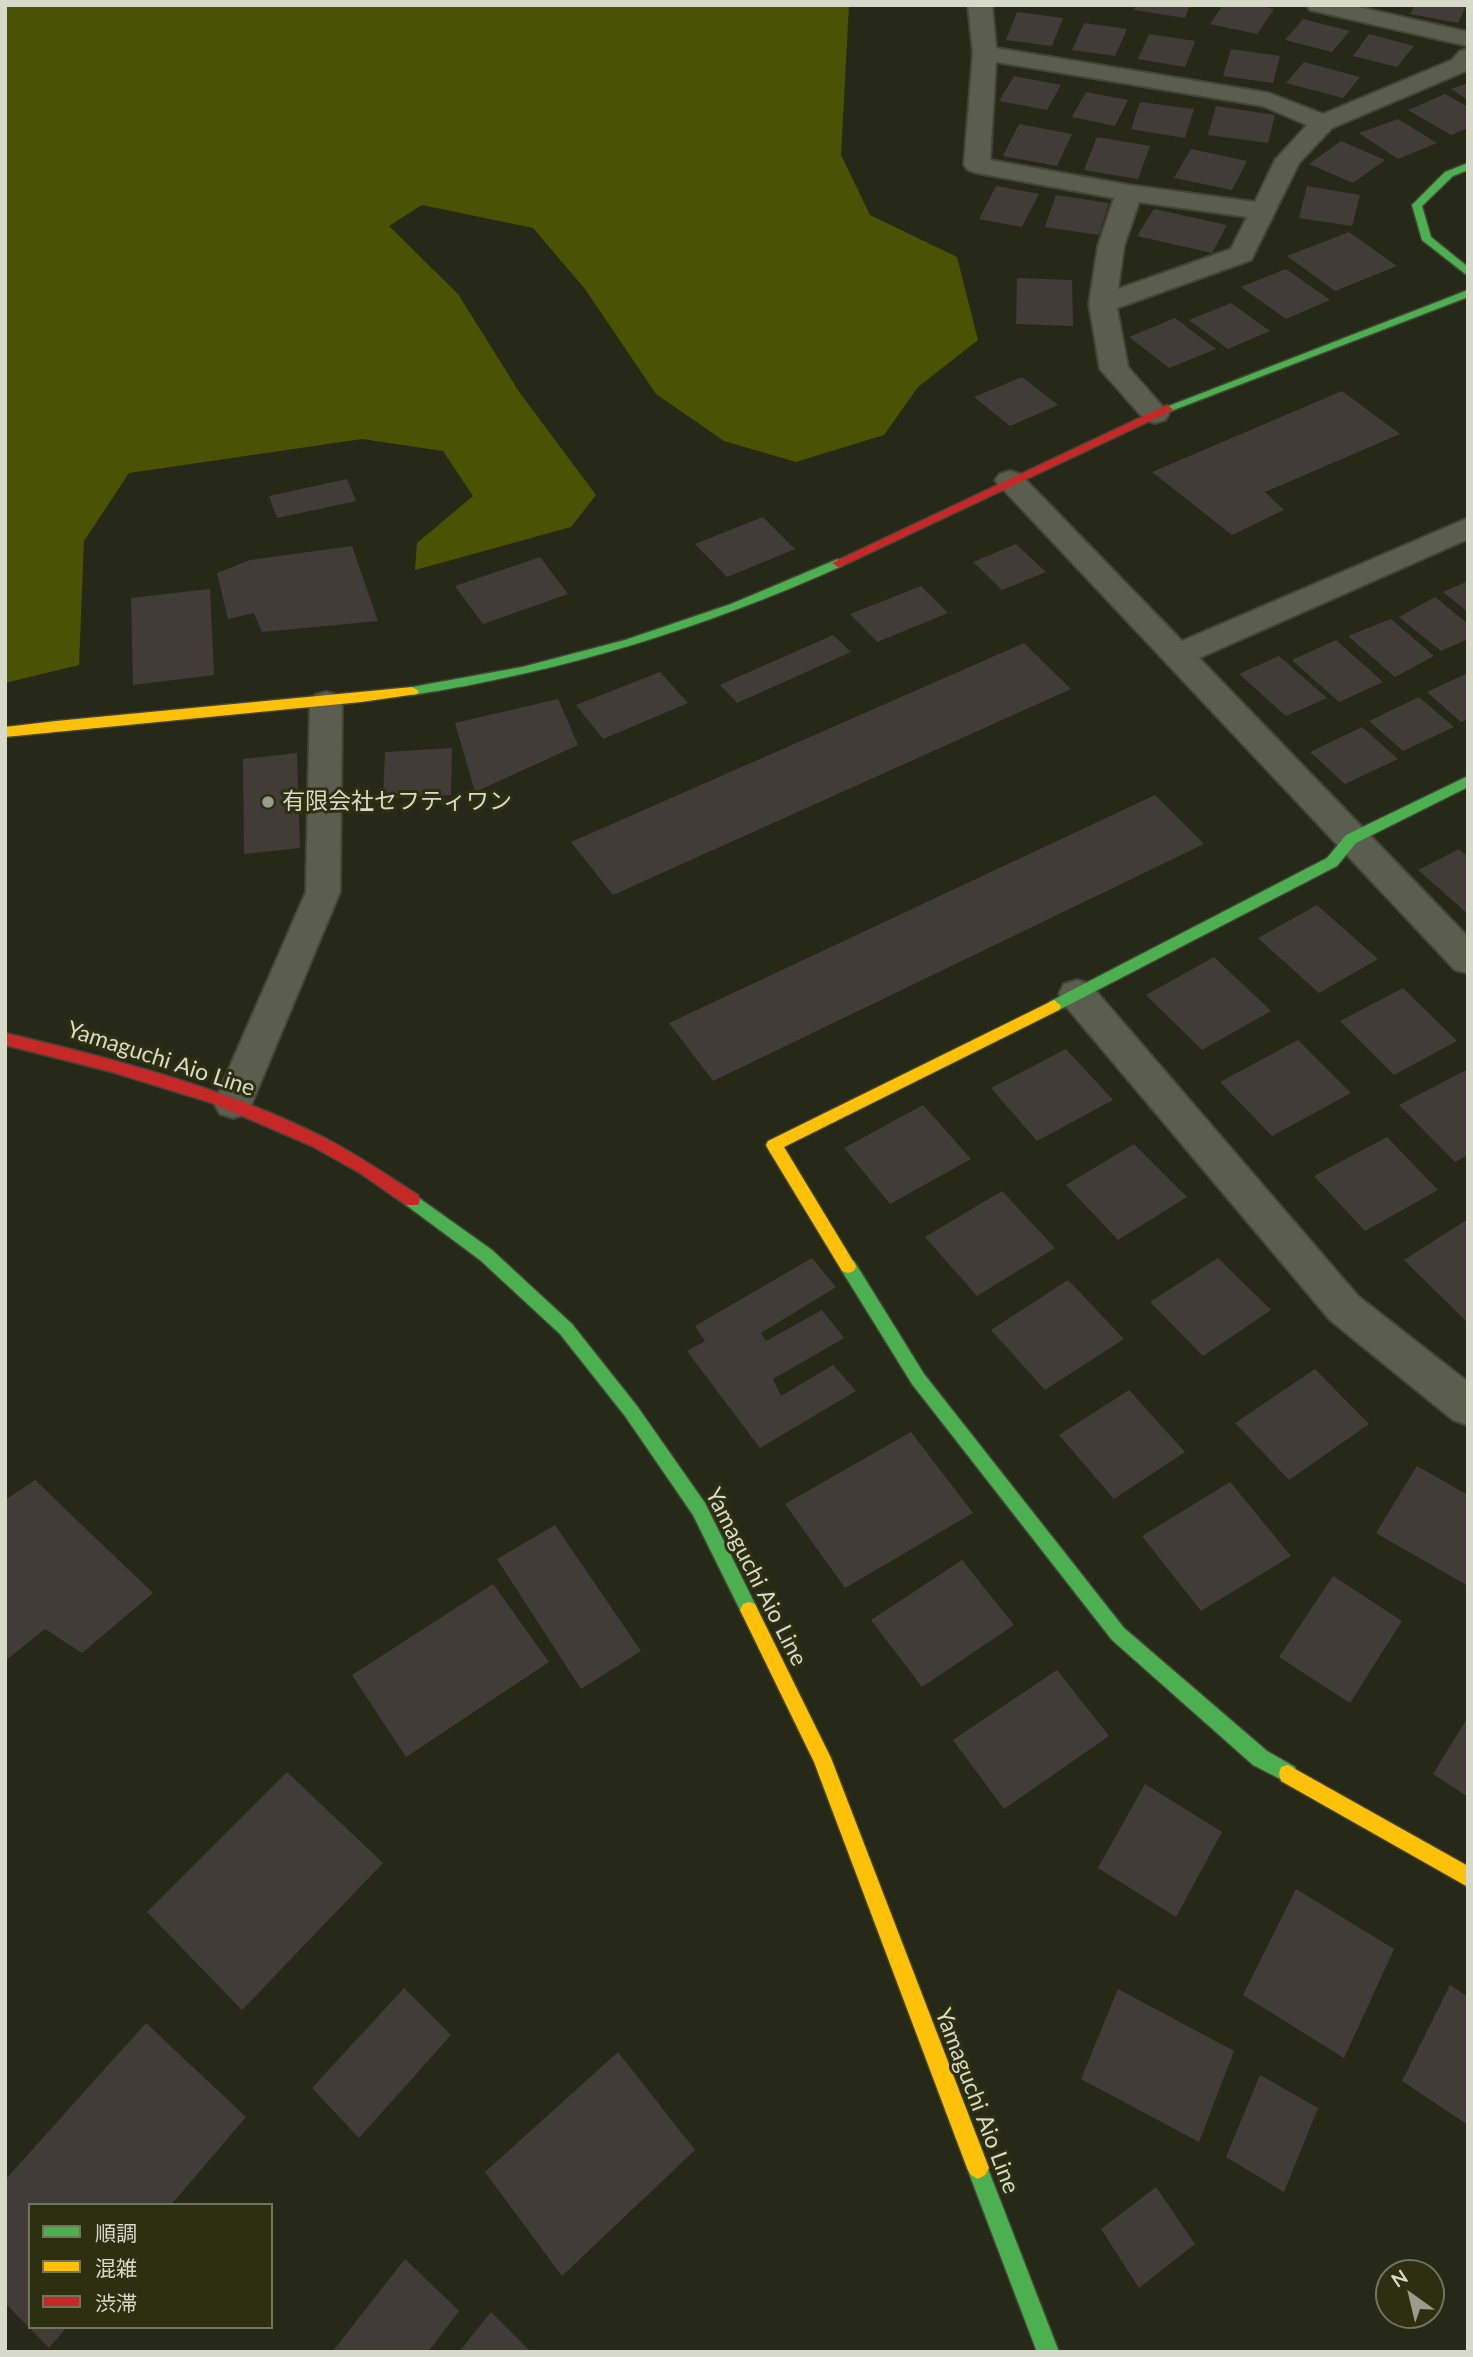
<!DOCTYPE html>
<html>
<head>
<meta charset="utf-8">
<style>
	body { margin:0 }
	#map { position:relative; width:1473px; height:2357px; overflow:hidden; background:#272918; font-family:Lato,"Noto Sans JP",sans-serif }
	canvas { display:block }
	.frame { position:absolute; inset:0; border:7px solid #d7dac8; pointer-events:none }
	.legend { position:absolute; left:28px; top:2203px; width:245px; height:126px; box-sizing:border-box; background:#2c3011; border:2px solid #70745a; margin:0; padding:9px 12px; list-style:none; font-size:21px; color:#d7dac8 }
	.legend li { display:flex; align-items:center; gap:14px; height:35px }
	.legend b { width:35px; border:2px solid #70745a }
	.north { position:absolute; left:1375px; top:2259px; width:70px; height:70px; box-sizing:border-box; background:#2c3011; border:2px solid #70745a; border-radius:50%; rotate:326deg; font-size:19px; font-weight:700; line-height:28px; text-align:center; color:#d7dac8 }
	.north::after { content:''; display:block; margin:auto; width:24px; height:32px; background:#999c8a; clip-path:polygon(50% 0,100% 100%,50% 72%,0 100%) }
</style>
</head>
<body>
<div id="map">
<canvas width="1473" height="2357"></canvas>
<div class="frame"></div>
<ul class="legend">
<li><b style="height:9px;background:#4caf50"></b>順調</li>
<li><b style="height:9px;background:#ffc107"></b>混雑</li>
<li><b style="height:9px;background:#c62828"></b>渋滞</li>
</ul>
<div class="north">N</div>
</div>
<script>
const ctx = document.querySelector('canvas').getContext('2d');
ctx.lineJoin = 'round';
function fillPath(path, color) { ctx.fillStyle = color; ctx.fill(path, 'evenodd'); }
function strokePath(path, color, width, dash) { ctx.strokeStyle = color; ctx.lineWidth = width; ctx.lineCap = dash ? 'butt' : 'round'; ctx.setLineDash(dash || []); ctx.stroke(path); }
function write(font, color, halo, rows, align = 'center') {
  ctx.font = font + ' Lato,"Noto Sans JP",sans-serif'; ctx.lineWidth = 6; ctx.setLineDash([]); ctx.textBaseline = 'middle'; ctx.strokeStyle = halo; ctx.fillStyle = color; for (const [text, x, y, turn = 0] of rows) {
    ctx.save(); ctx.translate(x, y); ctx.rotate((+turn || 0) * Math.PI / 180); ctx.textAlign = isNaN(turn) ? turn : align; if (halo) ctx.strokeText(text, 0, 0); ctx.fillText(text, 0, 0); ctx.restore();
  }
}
fillPath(new Path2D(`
	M5 5H849L841 155 870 215 957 257 978 340 918 387 884 435 796 462 724 441 656 394 585 289 533 228 422 205 389 226 458 294 520 393 596 495 571 527 415 570 417 543 473 496 443 451 362 439 129 473 84 541 79 665 5 683Z`), '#4a5203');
fillPath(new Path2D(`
	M1136 5H1190L1185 18 1134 10Z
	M1223 5H1256L1274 9 1257 34 1210 24Z
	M1415 5H1467L1458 23 1410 14Z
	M1017 12 1063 18 1052 46 1006 40Z
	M1303 19 1350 31 1332 52 1285 40Z
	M1084 23 1127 29 1115 56 1072 50Z
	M1149 34 1195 41 1185 67 1138 59Z
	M1369 34 1414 46 1397 67 1353 56Z
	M1231 49 1280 56 1273 83 1223 76Z
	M1304 62 1360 77 1343 98 1286 83Z
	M1014 76 1061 85 1047 110 999 101Z
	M1468 83V100L1451 89Z
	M1086 92 1128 100 1115 126 1072 117Z
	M1445 94 1468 107V128L1451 135 1408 110Z
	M1140 102 1194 109 1185 138 1131 129Z
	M1216 106 1275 115 1268 143 1208 135Z
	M1398 119 1437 143 1398 159 1359 133Z
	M1019 124 1072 134 1057 166 1003 156Z
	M1097 137 1150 146 1138 179 1084 170Z
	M1341 141 1385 160 1353 183 1309 164Z
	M1191 149 1247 161 1232 190 1174 178Z
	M996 186 1039 194 1022 227 979 219Z
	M1307 186 1360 195 1352 226 1299 218Z
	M1056 195 1109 203 1099 235 1045 227Z
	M1154 209 1227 225 1212 253 1137 236Z
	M1349 232 1397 266 1335 291 1287 256Z
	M1286 269 1330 300 1286 319 1241 287Z
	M1017 278 1072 280 1073 326 1016 324Z
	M1231 303 1270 331 1228 349 1189 320Z
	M1175 318 1216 349 1169 368 1129 337Z
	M1022 377 1058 405 1010 426 974 397Z
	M1342 391 1400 434 1265 492 1284 510 1232 535 1152 472Z
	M347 479 356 501 277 518 269 496Z
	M763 517 795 549 727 577 695 544Z
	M1016 544 1046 572 1002 590 973 562Z
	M352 546 378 621 262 632 254 613 228 619 217 573 250 560Z
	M540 557 568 594 483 624 455 586Z
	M1468 581V612L1443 592Z
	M921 586 948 613 877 642 850 614Z
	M210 589 214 675 133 685 131 598Z
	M1435 597 1468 624V639L1441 651 1399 617Z
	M1391 619 1434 656 1395 677 1348 636Z
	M833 635 851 652 737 703 720 685Z
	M1336 640 1383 682 1339 702 1292 660Z
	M1024 643 1071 689 613 895 571 842Z
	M1279 656 1327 698 1286 716 1239 674Z
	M660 672 688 703 603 739 576 705Z
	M1468 673V719L1461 722 1427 692Z
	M1419 697 1454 727 1403 751 1369 721Z
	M558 699 578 745 475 792 455 723Z
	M1362 727 1398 759 1345 784 1310 752Z
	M452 748 451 795 383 799 385 752Z
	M297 753 300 848 244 854 243 759Z
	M1155 795 1204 844 713 1081 669 1023Z
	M1459 849 1468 857V914L1418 870Z
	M1317 905 1378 959 1319 993 1258 938Z
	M1214 957 1271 1011 1202 1050 1146 995Z
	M1403 988 1457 1041 1394 1075 1340 1021Z
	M1298 1040 1351 1093 1272 1136 1220 1082Z
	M1066 1049 1113 1100 1037 1141 991 1088Z
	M1468 1069V1155L1455 1162 1399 1105Z
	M923 1105 971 1159 890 1204 844 1148Z
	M1387 1137 1438 1190 1365 1231 1314 1176Z
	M1134 1144 1187 1197 1118 1240 1066 1185Z
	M1002 1191 1055 1248 977 1296 925 1237Z
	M1468 1219V1323L1404 1260Z
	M812 1258 836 1287 761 1333 766 1341 822 1310 844 1338 773 1379 781 1396 833 1365 856 1391 760 1448 687 1351 705 1341 695 1326Z
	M1218 1258 1271 1310 1203 1356 1150 1302Z
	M1068 1280 1124 1339 1045 1390 991 1330Z
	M1315 1369 1369 1424 1289 1480 1235 1423Z
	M1129 1390 1185 1452 1114 1499 1059 1435Z
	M911 1432 973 1513 845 1588 785 1504Z
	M1417 1466 1468 1495V1586L1376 1533Z
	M35 1480 153 1593 82 1653 45 1629 5 1661V1500Z
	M1230 1482 1291 1556 1201 1611 1142 1536Z
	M555 1525 641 1651 581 1689 497 1559Z
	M962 1560 1014 1625 922 1687 871 1620Z
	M1333 1576 1402 1621 1350 1703 1279 1657Z
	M493 1584 549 1662 406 1757 352 1675Z
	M1057 1670 1109 1736 1004 1809 953 1740Z
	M1468 1717V1797L1433 1774Z
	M287 1772 383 1863 242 2010 147 1912Z
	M1145 1784 1222 1832 1176 1917 1098 1868Z
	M1296 1889 1394 1949 1344 2058 1243 1995Z
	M1450 1985 1468 1997V2125L1402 2081Z
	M404 1988 451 2035 359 2138 312 2088Z
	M1118 1989 1234 2051 1199 2142 1081 2079Z
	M146 2023 246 2117 171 2205H30V2327H67L49 2348 5 2303V2180Z
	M618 2052 695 2150 562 2276 485 2172Z
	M1260 2075 1318 2108 1284 2192 1226 2157Z
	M1156 2187 1195 2244 1139 2288 1101 2229Z
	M405 2259 459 2311 428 2352H332Z
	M491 2312 531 2352H459Z`), '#413c37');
const street = new Path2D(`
	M968 5H992L996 48 1269 93 1323 114 1452 60 1460 51 1468 49V70L1332 128 1299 163 1251 260 1117 308 1128 367 1169 414 1165 420 1155 423 1145 420 1100 369 1089 304 1098 246 1114 198 977 173 968 170 964 165 973 53ZM996 62 1263 106 1307 125 1275 160 1255 202 1129 185 990 160ZM1139 202 1247 217 1231 249 1118 289 1124 246Z
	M1307 5H1350L1468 32V46L1310 10Z
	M1010 471 1020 474 1182 641 1468 518V539L1199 658 1468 937V973L1455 970 1000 486 995 480 1000 474Z
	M326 692 337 695 342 703 340 892 252 1103 246 1114 233 1118 220 1114 214 1103 306 892 310 703 315 695Z
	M1077 980 1090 984 1358 1296 1468 1382V1425L1453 1420 1330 1320 1064 1004 1059 994 1064 984Z`);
const fast = new Path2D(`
	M1468 163V170L1453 176 1422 206 1431 237 1468 267V276L1422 240 1412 205 1445 172Z
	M1468 290V297L1171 411 1167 413 1161 409Z
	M838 559 844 563 842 566C704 628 562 672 412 695L405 691 412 687 522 667 625 640 731 604Z
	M1468 776V787L1356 843 1337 866 1059 1010H1049L1047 1006 1049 1002 1327 858 1346 835Z
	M412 1193 492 1250 572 1324 637 1406 705 1503 755 1604 758 1610 755 1616 749 1618 743 1616 693 1515 625 1416 560 1334 480 1260 406 1205 404 1200 406 1195Z
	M848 1259 854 1261 924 1374 1124 1628 1267 1751 1295 1767 1297 1774 1295 1781 1288 1783 1253 1765 1112 1640 912 1384 842 1271 840 1266 842 1261Z
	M978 2157 985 2161 1059 2352H1037L967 2168 971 2161Z`);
const slow = new Path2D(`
	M412 687 419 691 417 694 361 702 5 737V727L56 721Z
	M1054 1000 1061 1006 1059 1010 784 1147 856 1266 854 1271 848 1273 842 1271 768 1149 766 1145 768 1141Z
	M749 1602 755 1604 831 1758 989 2168 985 2175 978 2179 971 2175 967 2168 814 1762 740 1610 743 1604Z
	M1288 1765 1468 1866V1887L1281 1781 1279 1774 1281 1767Z`);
const jam = new Path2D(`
	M1167 405 1173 409 1171 411 842 566 838 567 832 563Z
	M5 1033C114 1059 223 1087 323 1137 356 1154 387 1175 418 1195L420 1200 418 1205H406L360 1173 312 1146 212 1103 112 1072 5 1045Z`);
strokePath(street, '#434538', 4);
strokePath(fast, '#434538', 3);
strokePath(slow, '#434538', 3);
strokePath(jam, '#434538', 3);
fillPath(street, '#5b5d4f');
fillPath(fast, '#4caf50');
fillPath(slow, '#ffc107');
fillPath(jam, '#c62828');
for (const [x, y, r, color] of [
	[268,802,7,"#999c8a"]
]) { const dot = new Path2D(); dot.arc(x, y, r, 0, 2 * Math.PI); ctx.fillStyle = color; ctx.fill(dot); strokePath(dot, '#2c3011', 2.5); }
write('23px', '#d7dac8', '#2c3011', [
	["有限会社セフティワン",282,802]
], 'left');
write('23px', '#d7dac8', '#2c3011', [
	["Yamaguchi Aio Line",161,1059,18],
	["Yamaguchi Aio Line",756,1577,63],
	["Yamaguchi Aio Line",977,2101,69]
]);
</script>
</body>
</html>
